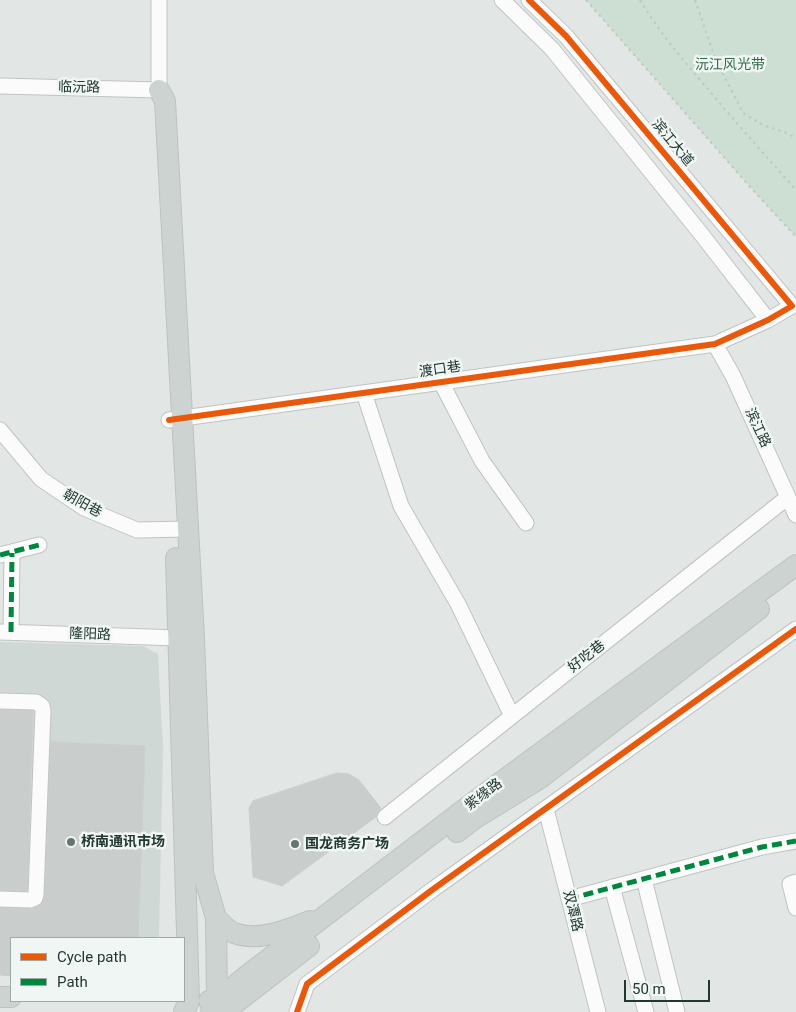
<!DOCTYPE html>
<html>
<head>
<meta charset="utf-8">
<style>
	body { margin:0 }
	#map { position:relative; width:796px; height:1012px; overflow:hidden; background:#e2e7e5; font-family:Roboto,sans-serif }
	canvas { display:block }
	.legend { position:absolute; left:10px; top:937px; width:175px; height:65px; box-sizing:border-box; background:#f0f6f3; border:1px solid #9eaaa6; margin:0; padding:6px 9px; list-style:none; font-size:15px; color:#233732 }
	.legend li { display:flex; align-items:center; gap:10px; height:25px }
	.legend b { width:25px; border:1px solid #9eaaa6 }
	.scale { position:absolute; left:624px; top:980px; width:86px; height:22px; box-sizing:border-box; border:2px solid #233732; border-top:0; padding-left:6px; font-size:15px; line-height:18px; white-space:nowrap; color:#233732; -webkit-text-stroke:4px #f0f6f3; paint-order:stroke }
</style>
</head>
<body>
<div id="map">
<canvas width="796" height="1012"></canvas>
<ul class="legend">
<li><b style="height:6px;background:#e8590c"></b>Cycle path</li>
<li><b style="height:6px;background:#00873e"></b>Path</li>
</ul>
<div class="scale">50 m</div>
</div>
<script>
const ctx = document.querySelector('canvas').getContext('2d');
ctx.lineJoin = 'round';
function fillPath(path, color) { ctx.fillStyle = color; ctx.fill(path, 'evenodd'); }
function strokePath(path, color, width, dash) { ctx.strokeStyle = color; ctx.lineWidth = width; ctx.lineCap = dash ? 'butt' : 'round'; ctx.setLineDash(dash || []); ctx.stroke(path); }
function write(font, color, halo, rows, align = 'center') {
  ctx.font = font + ' Roboto,"Noto Sans SC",sans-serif'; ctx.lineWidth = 5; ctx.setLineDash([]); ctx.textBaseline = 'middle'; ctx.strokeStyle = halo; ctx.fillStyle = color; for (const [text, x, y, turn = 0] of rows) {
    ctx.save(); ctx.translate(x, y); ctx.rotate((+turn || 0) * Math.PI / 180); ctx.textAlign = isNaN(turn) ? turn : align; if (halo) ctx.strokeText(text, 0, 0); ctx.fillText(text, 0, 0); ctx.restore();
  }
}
fillPath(new Path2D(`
	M0 642 143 646 158 654 163 748 159 938H11V976L0 975Z`), '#d0d8d5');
fillPath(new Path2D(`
	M586 0H796V237L751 188Z`), '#cdded3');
const building = new Path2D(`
	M0 710 33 711 27 891 0 890Z
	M51 742 145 746 138 938H11V976L0 975V908L33 909 42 904 45 896Z
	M337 773 349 774 359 780 381 808 377 813 376 817 282 886 253 877 249 808 253 801Z`);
fillPath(building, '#c9cecc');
strokePath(building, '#cbcfce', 1);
const minor = new Path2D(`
	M502 0 552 49 702 235 768 320
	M0 86 159 90V0
	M715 344 733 376 796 515
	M441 382 482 461 526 523
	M364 393 401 506 458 604 512 716
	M169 420 715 344 768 320 792 306 566 36 529 0
	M0 430 41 479 84 508 137 530 188 529
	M0 555 39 545
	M0 632 179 638
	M11 632 12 553
	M0 701 36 702 42 706 43 711 36 894 35 898 30 900 0 899
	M546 809 598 1012
	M385 817 788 497
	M644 879 677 1012
	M796 882 790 884 796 908
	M612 887 646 1012
	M569 899 762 847 796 841
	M297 1012 307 984 432 890 796 629`);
const major = new Path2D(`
	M159 90 165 101 194 638 203 873 216 918 217 1001 211 1012
	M176 558 189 1001 184 1012
	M457 832 474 819 539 779 759 609
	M216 918C221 923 227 930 234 933 258 942 288 930 310 921
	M0 997H11
	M209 1001H217L245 977 474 802 796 565
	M229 1008 309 946`);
strokePath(minor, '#bfc4c2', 17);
strokePath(major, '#bcc3c1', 22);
strokePath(new Path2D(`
	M586 0 751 188 796 237
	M640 0C659 32 683 60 707 88 736 123 766 156 796 190
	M695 0 715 58 743 113 763 125 787 133 796 138`), '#c0c7c4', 2, [2.5, 4]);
strokePath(minor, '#fbfbfb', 15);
strokePath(major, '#cdd3d1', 20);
strokePath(new Path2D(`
	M0 555 39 545
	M11 632 12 553
	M569 899 762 847 796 841`), '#00873e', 5, [10, 5]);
strokePath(new Path2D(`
	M169 420 715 344 768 320 792 306 566 36 529 0
	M297 1012 307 984 432 890 796 629`), '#e8590c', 6);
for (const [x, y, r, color] of [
	[71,842,5,"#667571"],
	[295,844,5,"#667571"]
]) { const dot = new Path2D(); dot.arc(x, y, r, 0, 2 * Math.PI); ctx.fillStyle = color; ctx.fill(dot); strokePath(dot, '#f0f6f3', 2); }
write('14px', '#326849', '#f0f6f3', [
	["沅江风光带",730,65]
]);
write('14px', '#233732', '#f0f6f3', [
	["临沅路",79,88,1],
	["滨江大道",672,143,50],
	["渡口巷",440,370,-8],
	["滨江路",757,428,65],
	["朝阳巷",82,504,29],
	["隆阳路",90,635,2],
	["好吃巷",587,657,-38],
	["紫缘路",484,795,-37],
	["双潭路",572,911,76]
]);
write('bold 14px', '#233732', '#f0f6f3', [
	["桥南通讯市场",81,842],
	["国龙商务广场",305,844]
], 'left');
</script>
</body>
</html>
